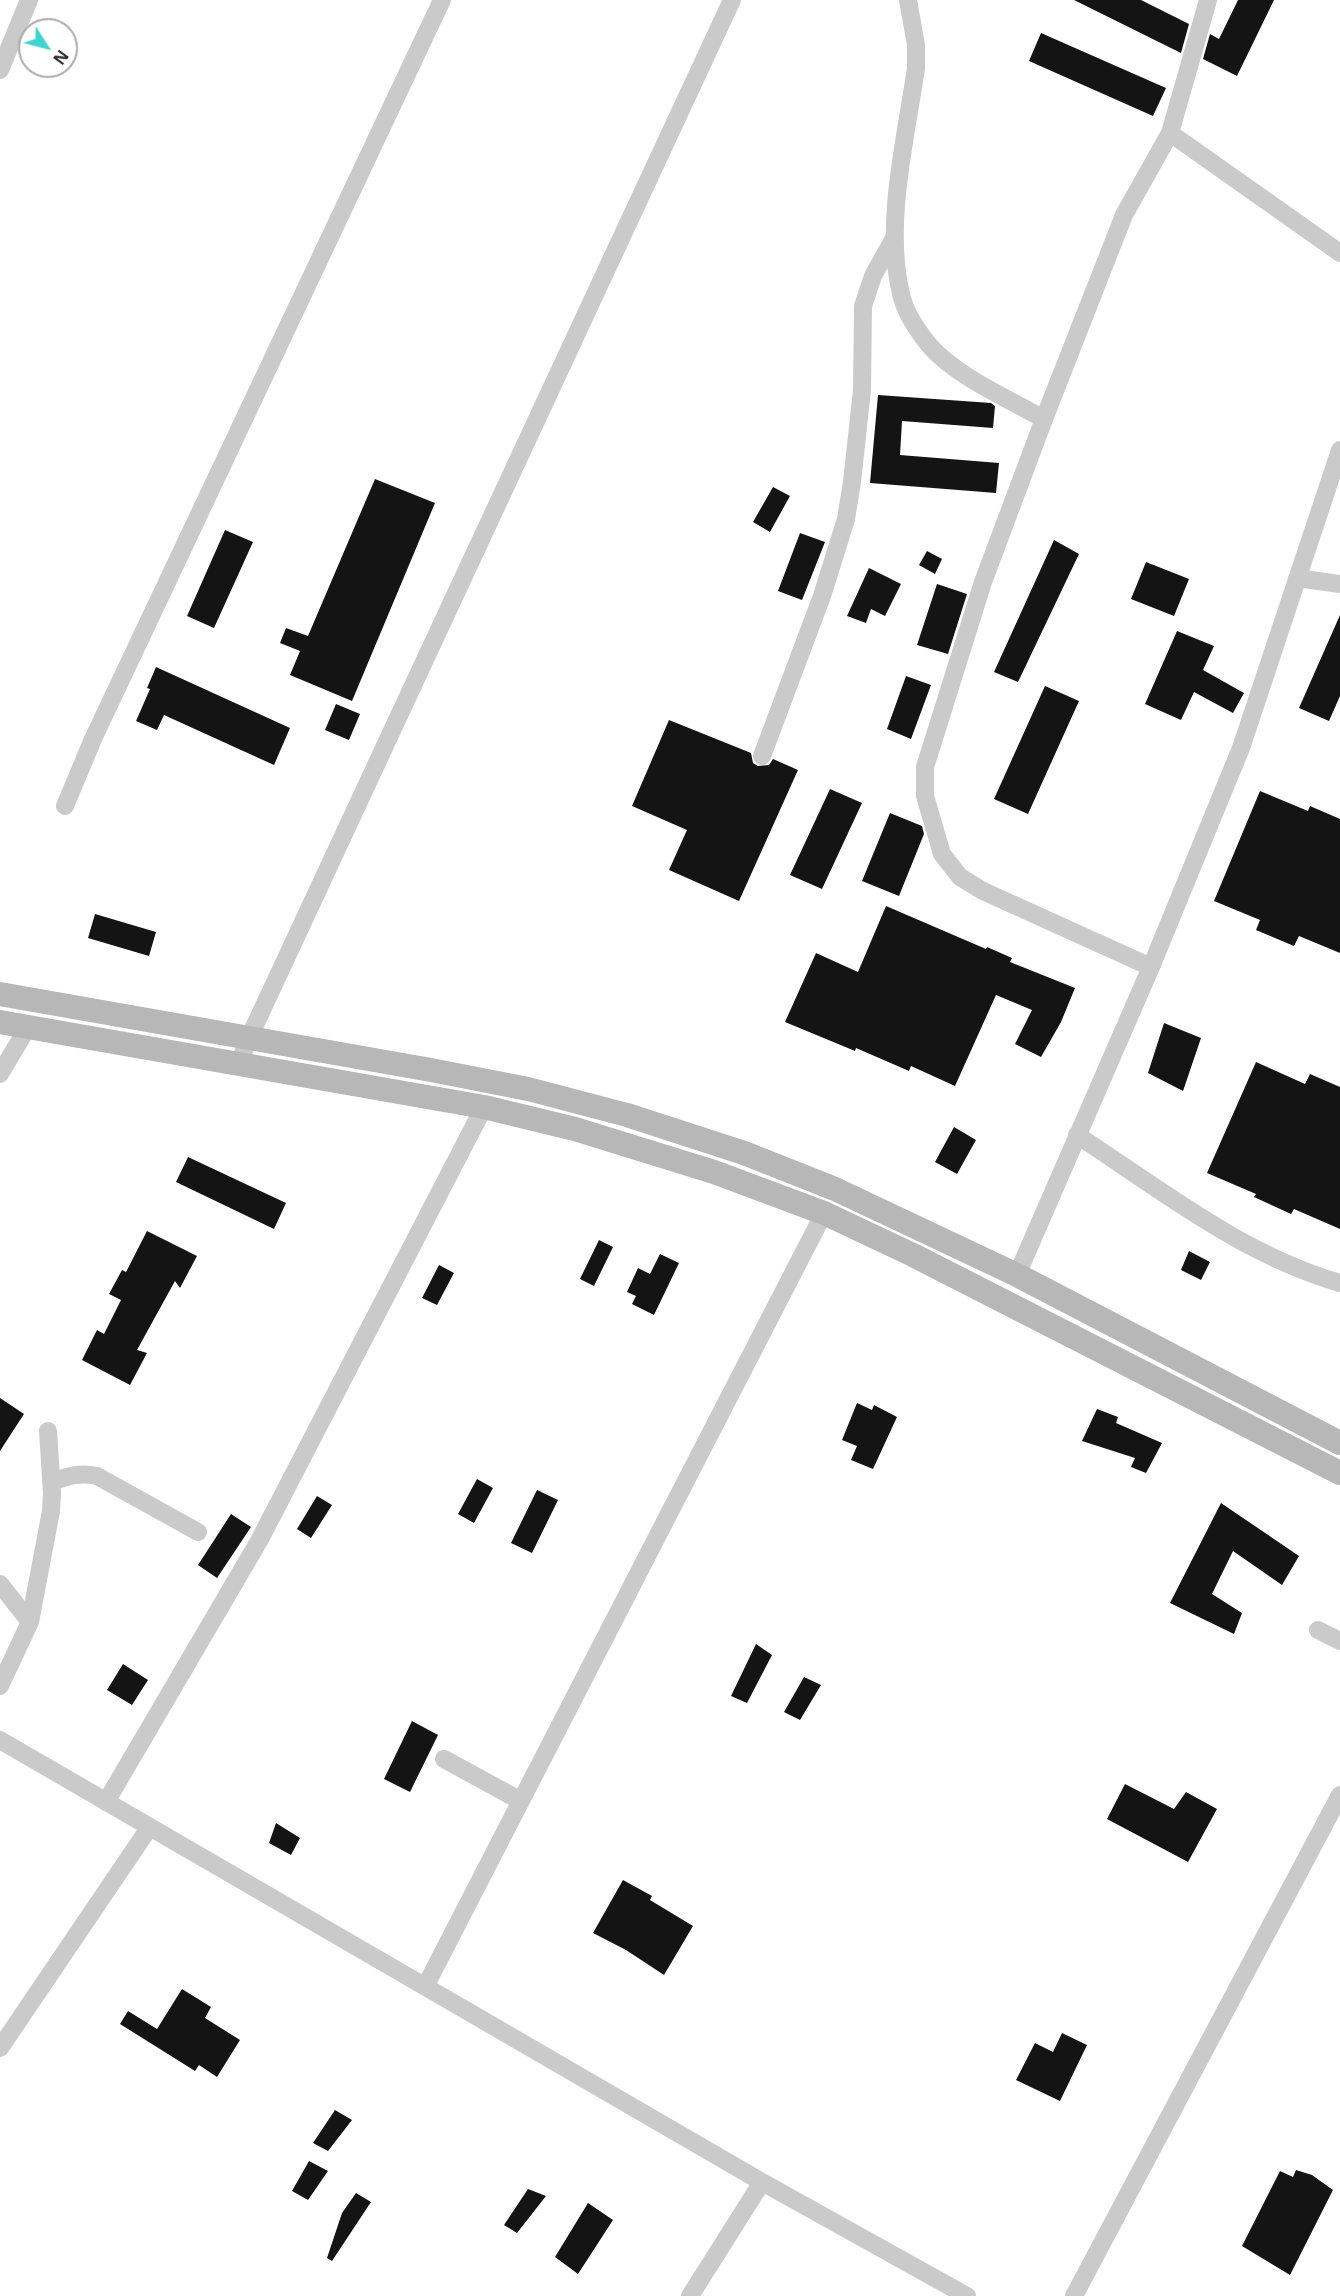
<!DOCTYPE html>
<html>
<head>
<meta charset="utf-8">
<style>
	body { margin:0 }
	#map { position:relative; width:1340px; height:2296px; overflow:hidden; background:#fff; font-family:"Noto Sans",sans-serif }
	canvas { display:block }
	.north { position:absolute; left:18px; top:18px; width:60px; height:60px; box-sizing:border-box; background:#fff; border:2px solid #ababab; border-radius:50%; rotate:126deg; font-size:16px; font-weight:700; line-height:24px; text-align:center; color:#2d2d2d }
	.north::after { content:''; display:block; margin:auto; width:21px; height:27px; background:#3fd4d0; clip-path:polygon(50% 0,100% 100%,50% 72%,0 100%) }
</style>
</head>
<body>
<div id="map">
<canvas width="1340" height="2296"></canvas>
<div class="north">N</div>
</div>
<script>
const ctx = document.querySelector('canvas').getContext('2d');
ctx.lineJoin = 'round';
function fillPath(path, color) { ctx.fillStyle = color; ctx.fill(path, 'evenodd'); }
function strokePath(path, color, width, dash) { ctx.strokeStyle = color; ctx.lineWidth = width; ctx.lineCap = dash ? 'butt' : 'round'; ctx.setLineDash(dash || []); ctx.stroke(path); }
fillPath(new Path2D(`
	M1074 0H1141L1189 24 1181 53Z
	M1238 0H1274L1237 76 1203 59 1210 34 1219 39Z
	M1041 33 1166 88 1153 116 1029 61Z
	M878 395 991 403 995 406 993 428 902 421 900 455 999 463 996 493 870 483Z
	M375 479 435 503 352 701 290 675 300 651 280 643 286 628 308 636Z
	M773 487 790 496 770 532 753 522Z
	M225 530 253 542 214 628 187 616Z
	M800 533 825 542 802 600 778 591Z
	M1054 540 1079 554 1018 682 994 672Z
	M927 551 942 559 935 574 919 565Z
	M1146 562 1189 579 1174 616 1131 599Z
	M869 568 901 584 885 616 871 609 866 623 847 616Z
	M937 584 967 594 948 654 917 645Z
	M1340 615V696L1329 721 1299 708Z
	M1177 631 1214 646 1203 670 1244 693 1233 713 1194 692 1181 720 1145 704Z
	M156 667 290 728 274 765 164 715 157 730 136 721 150 689 147 688Z
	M906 676 931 685 911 739 887 729Z
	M1045 686 1079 701 1028 814 994 799Z
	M336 704 360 714 349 740 325 730Z
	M669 720 751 753 753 763 758 766 769 765 773 759 798 770 739 901 669 870 687 830 632 806Z
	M830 789 862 803 822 889 790 875Z
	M1260 791 1308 811 1310 806 1340 819V953L1299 936 1294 946 1256 930 1260 920 1214 901Z
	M890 813 922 826 924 834 899 896 862 881Z
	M886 906 986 949 987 947 1012 958 1010 962 1075 988 1061 1022 1041 1057 1015 1044 1032 1010 996 995 955 1086 911 1066 909 1071 856 1048 855 1051 785 1022 816 953 858 972Z
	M95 914 156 932 149 956 88 938Z
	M1164 1023 1201 1038 1183 1091 1148 1073Z
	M1256 1062 1305 1084 1310 1074 1340 1087V1229L1294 1209 1291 1214 1254 1197 1256 1194 1207 1173Z
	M954 1127 976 1140 957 1174 935 1162Z
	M188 1157 286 1203 274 1229 176 1182Z
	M147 1231 197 1256 180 1288 175 1281 137 1350 147 1353 130 1385 82 1360 97 1330 104 1334 121 1300 109 1294 122 1270 126 1272Z
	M599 1240 613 1247 594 1286 580 1279Z
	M1189 1251 1210 1262 1201 1280 1181 1270Z
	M660 1254 679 1263 654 1315 632 1304 636 1296 627 1292 638 1268 650 1274Z
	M439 1265 454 1273 437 1305 422 1298Z
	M0 1398 24 1414 0 1451Z
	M857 1403 872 1410 874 1405 897 1417 873 1469 851 1460 857 1446 842 1440Z
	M1097 1409 1118 1417 1116 1423 1162 1443 1146 1473 1131 1467 1135 1458 1082 1441Z
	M477 1479 493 1488 474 1523 458 1514Z
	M537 1490 558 1500 532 1553 511 1543Z
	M317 1496 332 1505 311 1538 297 1529Z
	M1221 1503 1299 1556 1282 1585 1233 1551 1212 1594 1242 1613 1234 1634 1170 1603Z
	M231 1514 251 1527 217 1578 198 1565Z
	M756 1644 772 1655 747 1703 731 1696Z
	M123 1664 148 1680 132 1705 107 1690Z
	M804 1677 821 1685 800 1720 784 1712Z
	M412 1721 438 1735 410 1792 384 1779Z
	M1125 1784 1174 1809 1186 1792 1217 1809 1188 1862 1107 1819Z
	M276 1823 300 1838 291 1855 269 1843Z
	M623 1880 652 1896 650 1900 693 1926 664 1975 626 1950 593 1933Z
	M182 1989 211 2007 205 2018 240 2040 217 2077 199 2065 195 2071 120 2024 128 2011 157 2029Z
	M1062 2033 1087 2045 1060 2101 1016 2080 1035 2043 1053 2052Z
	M335 2110 352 2120 328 2151 313 2143Z
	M309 2161 328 2171 308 2200 292 2191Z
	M1296 2170 1312 2175 1333 2190 1290 2275 1242 2246 1280 2171 1293 2177Z
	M528 2189 546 2196 517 2233 504 2225Z
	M356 2193 371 2202 332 2261 327 2258 342 2213Z
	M588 2203 613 2220 578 2274 555 2257Z`), '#141414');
strokePath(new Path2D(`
	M908 0 916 45V68C906 138 884 224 901 294 905 313 917 330 929 345 957 377 1007 398 1044 419
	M1208 0 1170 133 1340 253
	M0 70 29 0
	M1297 578 1340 584
	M762 756 822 596 846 519 852 482 862 390 863 306 873 276 894 238
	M65 806 93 739 442 0
	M1151 967 983 891 960 877 942 854 925 796V767L983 582 1044 419 1124 215 1170 133
	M239 1063 249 1038 732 0
	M0 1074 28 1027
	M1077 1135C1161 1190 1243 1255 1340 1283
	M1017 1275 1151 967 1241 748 1340 450
	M52 1482C68 1476 80 1472 97 1476L198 1532
	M0 1584 30 1622
	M1318 1630 1340 1641
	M0 1686 30 1622 51 1511 52 1493 48 1431
	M0 1740 762 2182 967 2296
	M444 1759 521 1801
	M106 1802 259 1541 484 1107
	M426 1985 824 1213
	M0 2048 149 1828
	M690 2296 762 2182
	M1074 2296 1340 1795`), '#cacaca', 18);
strokePath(new Path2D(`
	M0 994 431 1070 528 1089 627 1115 744 1153 835 1189 1017 1275 1340 1443
	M0 1022 484 1107 575 1129 714 1172 824 1213 913 1255 1340 1473`), '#b7b7b7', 24);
</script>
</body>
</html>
